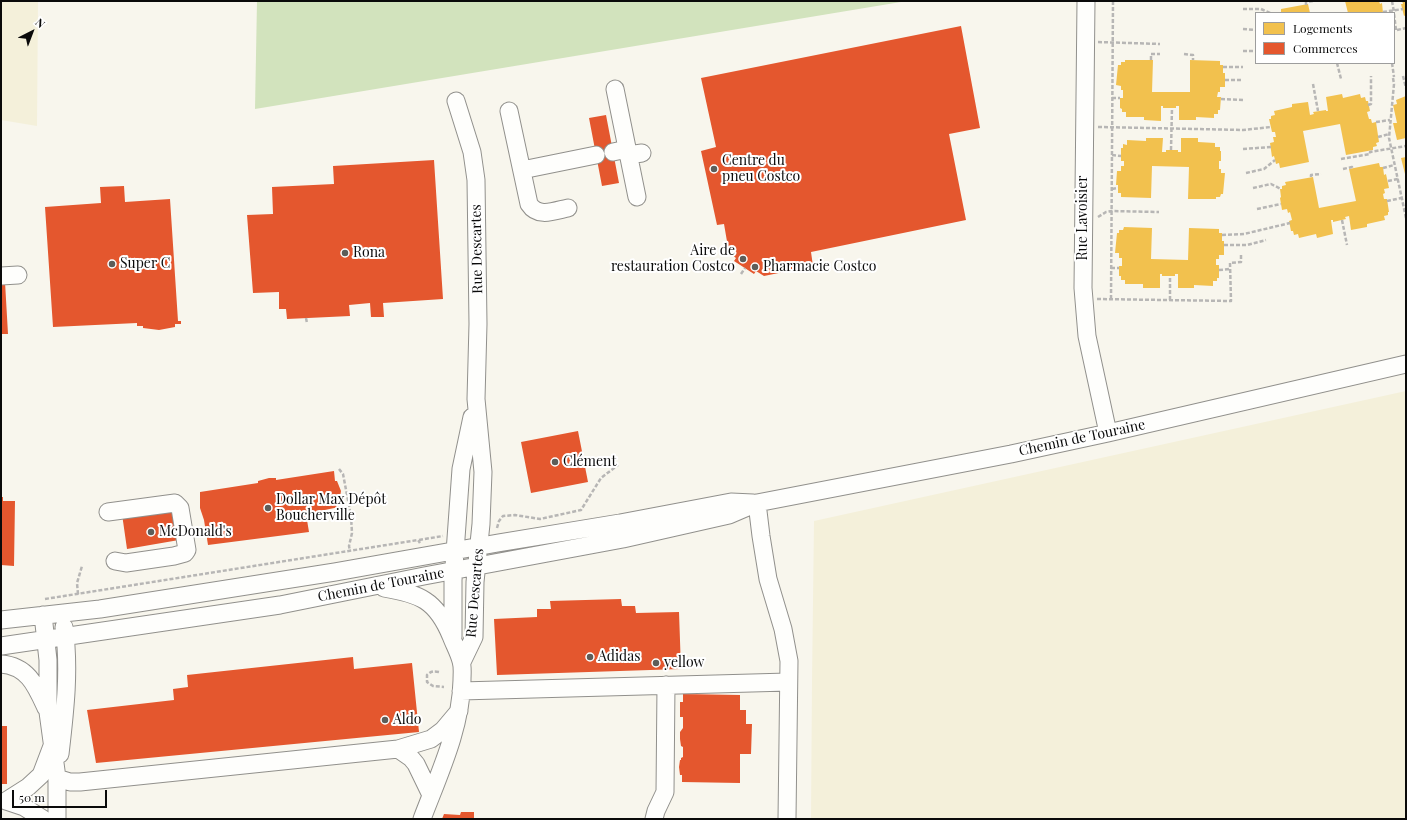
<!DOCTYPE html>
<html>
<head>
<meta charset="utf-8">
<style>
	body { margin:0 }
	#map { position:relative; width:1407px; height:820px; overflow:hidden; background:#f8f6ed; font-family:"Playfair Display",serif }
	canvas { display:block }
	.frame { position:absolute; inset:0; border:2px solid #0a0a0a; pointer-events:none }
	.legend { position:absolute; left:1255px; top:12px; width:140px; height:52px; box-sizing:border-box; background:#fff; border:1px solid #9d9d9d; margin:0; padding:5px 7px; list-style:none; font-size:12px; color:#0a0a0a }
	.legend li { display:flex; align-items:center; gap:8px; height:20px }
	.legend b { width:20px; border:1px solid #9d9d9d }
	.north { position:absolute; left:12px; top:12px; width:40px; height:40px; -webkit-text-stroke:3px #fff; paint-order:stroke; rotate:42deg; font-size:11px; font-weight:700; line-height:16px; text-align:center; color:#0a0a0a }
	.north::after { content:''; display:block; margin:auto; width:14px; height:18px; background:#0a0a0a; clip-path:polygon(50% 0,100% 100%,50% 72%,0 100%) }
	.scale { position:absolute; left:12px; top:790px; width:95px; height:18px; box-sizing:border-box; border:2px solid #0a0a0a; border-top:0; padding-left:5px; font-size:12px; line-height:14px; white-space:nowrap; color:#0a0a0a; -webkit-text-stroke:3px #fff; paint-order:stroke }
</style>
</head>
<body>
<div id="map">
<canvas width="1407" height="820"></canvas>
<div class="frame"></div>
<ul class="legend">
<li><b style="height:11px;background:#f2c14e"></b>Logements</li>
<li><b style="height:11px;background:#e4572e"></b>Commerces</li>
</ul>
<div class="north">N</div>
<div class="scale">50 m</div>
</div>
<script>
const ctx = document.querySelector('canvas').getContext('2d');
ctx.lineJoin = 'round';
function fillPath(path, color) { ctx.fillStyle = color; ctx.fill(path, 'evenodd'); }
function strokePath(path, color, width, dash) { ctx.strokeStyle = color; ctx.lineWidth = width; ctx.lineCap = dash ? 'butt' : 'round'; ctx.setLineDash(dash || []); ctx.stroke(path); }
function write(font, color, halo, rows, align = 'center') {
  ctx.font = font + ' "Playfair Display",serif'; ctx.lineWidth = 4; ctx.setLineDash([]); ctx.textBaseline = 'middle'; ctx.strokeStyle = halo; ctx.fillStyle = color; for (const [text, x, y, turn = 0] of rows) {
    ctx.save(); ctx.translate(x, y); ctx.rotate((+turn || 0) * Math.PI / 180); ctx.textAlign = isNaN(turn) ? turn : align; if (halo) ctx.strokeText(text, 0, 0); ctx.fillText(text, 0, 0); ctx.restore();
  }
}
fillPath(new Path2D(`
	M1 1H38L37 126 1 120Z
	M1406 391V819H811L812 681 814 521Z`), '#f4f0da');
fillPath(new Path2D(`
	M257 1H907L255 109Z`), '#d2e3bd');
fillPath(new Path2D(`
	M1345 1H1379L1380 4 1382 3 1383 13H1348Z
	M1402 1H1406V15L1404 16 1401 4H1403Z
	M1308 4 1310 13H1281V9Z
	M1125 60H1153L1152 92H1190V60L1220 61V65H1223V73H1225V87H1220V92H1218L1217 97H1221L1220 110H1218V114H1214V118L1196 117V120H1179V106H1176V108H1163V106H1161V121L1144 120V117H1126V112H1122V109L1120 108V98H1123V90H1121V86L1116 85 1118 65H1121V62H1125Z
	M1342 94 1343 98 1360 94 1361 98 1365 97 1366 101H1368L1370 111 1367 112 1369 119H1371L1372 123 1376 122 1379 142 1376 143 1377 146 1373 147V150L1346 155 1340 124 1303 131 1309 162 1280 168 1279 163 1276 164 1274 156 1272 157 1270 143 1274 142 1273 137H1276L1275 132H1272L1269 119H1271V116L1275 115 1274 111 1292 107V104L1308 102 1310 115 1314 114 1313 112 1326 110V111H1328L1326 97Z
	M1406 96V138L1397 140 1393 123H1397L1393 105 1397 104 1396 100Z
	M1146 138H1163L1162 152H1166V150H1178V152H1181V138H1198V142L1215 143V147H1220V151H1221V161H1219V169H1221V173H1225L1223 194H1221L1220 197H1216V199H1188L1189 167 1152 166 1151 198 1121 197V193H1118V185H1116L1117 171H1121V166H1124V161H1121V148H1123V144L1127 145V140L1146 141Z
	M1406 157V173L1405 174 1401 158Z
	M1379 163 1380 167H1383L1384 175 1386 174 1389 188 1384 189 1385 193 1383 194 1384 199H1387L1389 212H1388V215L1384 216 1385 220 1367 224V227L1351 230 1349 216 1345 217 1346 219 1333 222V220H1331L1333 234 1317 238 1316 234 1299 238 1298 234 1294 235 1293 231H1291L1289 221 1292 220 1290 212 1288 213 1287 209 1282 210 1280 198 1281 197 1280 189H1282V186L1286 185 1285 182 1313 177 1319 208 1356 201 1349 169Z
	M1124 227 1152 228 1151 259 1188 260 1189 228 1219 229V233H1222V241H1224V255H1219V259H1216V265H1219V278H1217V281H1213V286L1194 285V288H1178V274H1175V276H1162V274H1160V288H1143V284H1125V280H1121V276H1119V266H1122V258H1119V253H1115L1117 233H1119V230H1123Z`), '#f2c14e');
fillPath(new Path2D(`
	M961 26 980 128 949 134 966 220 811 252 813 266 764 276 756 271 754 274 734 261 736 258 729 253 724 224 717 225 701 151 716 147 701 78Z
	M606 115 619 183 602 186 589 118Z
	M434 160 443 299 383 303 384 317H371L370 303 349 305 350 316 287 319 286 309H279V292L253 293 247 215 273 214 272 187 334 184 333 166Z
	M124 186 125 202 170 199 178 321H181V324H175V327L159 330 143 328V326H137V323L53 327 45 207 101 203 100 187Z
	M1 282H5L8 334H1Z
	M578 431 588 482 531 493 521 442Z
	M334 471 335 481H337L341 491 340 497 338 498 339 507 306 514 309 532 208 545 204 520 200 508V492L258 483V481L269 478H276V480Z
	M1 497H3V501H15L14 566 1 565Z
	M173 507 179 540 127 549 122 514Z
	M621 599 622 606H635L636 613 679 612 681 669 497 675 494 619 537 617V609H551L550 601Z
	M353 657 354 669 412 663 419 732 96 763 87 710 174 700 173 689 188 687 187 675Z
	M683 694 740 695V710H746V724H752L751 754H740V783L682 782V775H680L679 767 680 760H681V758L683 757V747L681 746 680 739V732L683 728V717H680V702H683Z
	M1 726H7V784H1Z
	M461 812H474V819H442L444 814 460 815Z`), '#e4572e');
const minor = new Path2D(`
	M1086 1 1083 288 1087 336 1108 433
	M615 89 637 197
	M456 101 472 152 476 180 478 324 476 399 483 472 481 524 475 582 474 637 462 662
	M509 111 529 204C538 218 554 211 568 208
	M613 152 627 149
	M628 155 642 153
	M522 170 596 155
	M1 276 18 275
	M757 503 761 536 768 579 783 629 789 661 787 819
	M108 512 175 503 180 508 187 550 185 553 174 556 126 563 115 561
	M384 588C420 594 436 600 451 636 454 644 459 653 461 661 463 667 462 674 462 680 461 728 439 774 422 819
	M43 615 48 660V712L57 778V819
	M1 620 100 609 335 572 498 543 620 523 731 502 753 503
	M453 637V580L461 469 472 417
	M1 646 280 605 424 576 623 539 729 515 757 503 1011 454 1108 433 1406 364
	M1 664C28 666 36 686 46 708
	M461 691 788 682
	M398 749 411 758 416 764 431 795
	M60 754C65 711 70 669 64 627
	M57 778 70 782H80L398 749 431 739 443 730 459 711
	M43 819 24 807 6 801 28 787 41 775 52 746
	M654 819 656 811 665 792 666 685`);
strokePath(minor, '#91908c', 19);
strokePath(new Path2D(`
	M1392 1 1394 12
	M1306 5V2L1314 1
	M1243 9H1261L1270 13
	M1383 12 1403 9
	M1394 14 1396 30H1394
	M1243 29 1256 30
	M1397 30 1406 28
	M1098 42 1160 44
	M1243 51H1256
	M1184 54 1193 55V60
	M1151 60V54H1160
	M1337 63 1341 79
	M1392 63 1394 77
	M1223 67H1243
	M1403 76 1406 88
	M1393 78 1394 84 1389 138 1406 218
	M1225 80H1243
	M1313 84 1318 111
	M1112 98H1120
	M1221 99 1244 100
	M1368 105 1371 104V76
	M1376 122 1390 120
	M1098 127 1243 130 1271 127
	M1378 137 1389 134
	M1243 149 1271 147
	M1171 150 1172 108
	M1112 155 1121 156
	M1341 159 1370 154V152L1406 146
	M1383 168 1394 165
	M1343 169 1352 167V169
	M1246 173 1264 169 1275 160
	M1311 177V175L1321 174
	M1388 181 1398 179
	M1253 188 1271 184 1281 189
	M1112 189 1118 188
	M1387 201 1401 198
	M1257 209 1281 204
	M1098 217 1106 212 1112 211 1159 212
	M1342 220 1347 245
	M1222 235 1244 234 1290 223
	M1224 245H1247L1266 240
	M1111 268H1119
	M1219 270 1230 269
	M741 274 745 268
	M1097 299 1231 301 1230 263 1241 262V255
	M1111 299 1113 1
	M1170 300V276
	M306 318 307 323
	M339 469 343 474 351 516 352 533 349 546 350 551
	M497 528 499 521 503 516 515 515 540 519 581 510 601 478 618 465
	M419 540 443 536
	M78 594 77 583 82 566
	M45 599 418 540 420 543
	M439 672C434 671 431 671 427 675V682L433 686 444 687`), '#b7b6b5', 2.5, [4, 2]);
strokePath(minor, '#fefefc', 17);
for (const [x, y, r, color] of [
	[714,169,4,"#5d5d59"],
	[345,253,4,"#5d5d59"],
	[743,259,4,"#5d5d59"],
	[112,264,4,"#5d5d59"],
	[755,267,4,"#5d5d59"],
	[555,462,4,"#5d5d59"],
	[268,508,4,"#5d5d59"],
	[151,532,4,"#5d5d59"],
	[590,657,4,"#5d5d59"],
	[656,663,4,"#5d5d59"],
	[385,720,4,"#5d5d59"]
]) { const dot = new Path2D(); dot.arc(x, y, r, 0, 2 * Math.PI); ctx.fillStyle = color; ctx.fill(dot); strokePath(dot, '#fff', 1.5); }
write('14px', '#0a0a0a', '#fff', [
	["Centre du",722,161],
	["pneu Costco",722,177],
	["Aire de",735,251,"right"],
	["restauration Costco",735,267,"right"],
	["Rona",353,253],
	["Super C",120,264],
	["Pharmacie Costco",763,267],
	["Clément",563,462],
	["Dollar Max Dépôt",276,500],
	["Boucherville",276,516],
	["McDonald's",159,532],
	["Adidas",598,657],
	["yellow",664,663],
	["Aldo",393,720]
], 'left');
write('14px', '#0a0a0a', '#fff', [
	["Rue Lavoisier",1083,218,-90],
	["Rue Descartes",477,249,-91],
	["Chemin de Touraine",1082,438,-12],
	["Chemin de Touraine",381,585,-11],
	["Rue Descartes",475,593,-85]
]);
</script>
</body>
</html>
